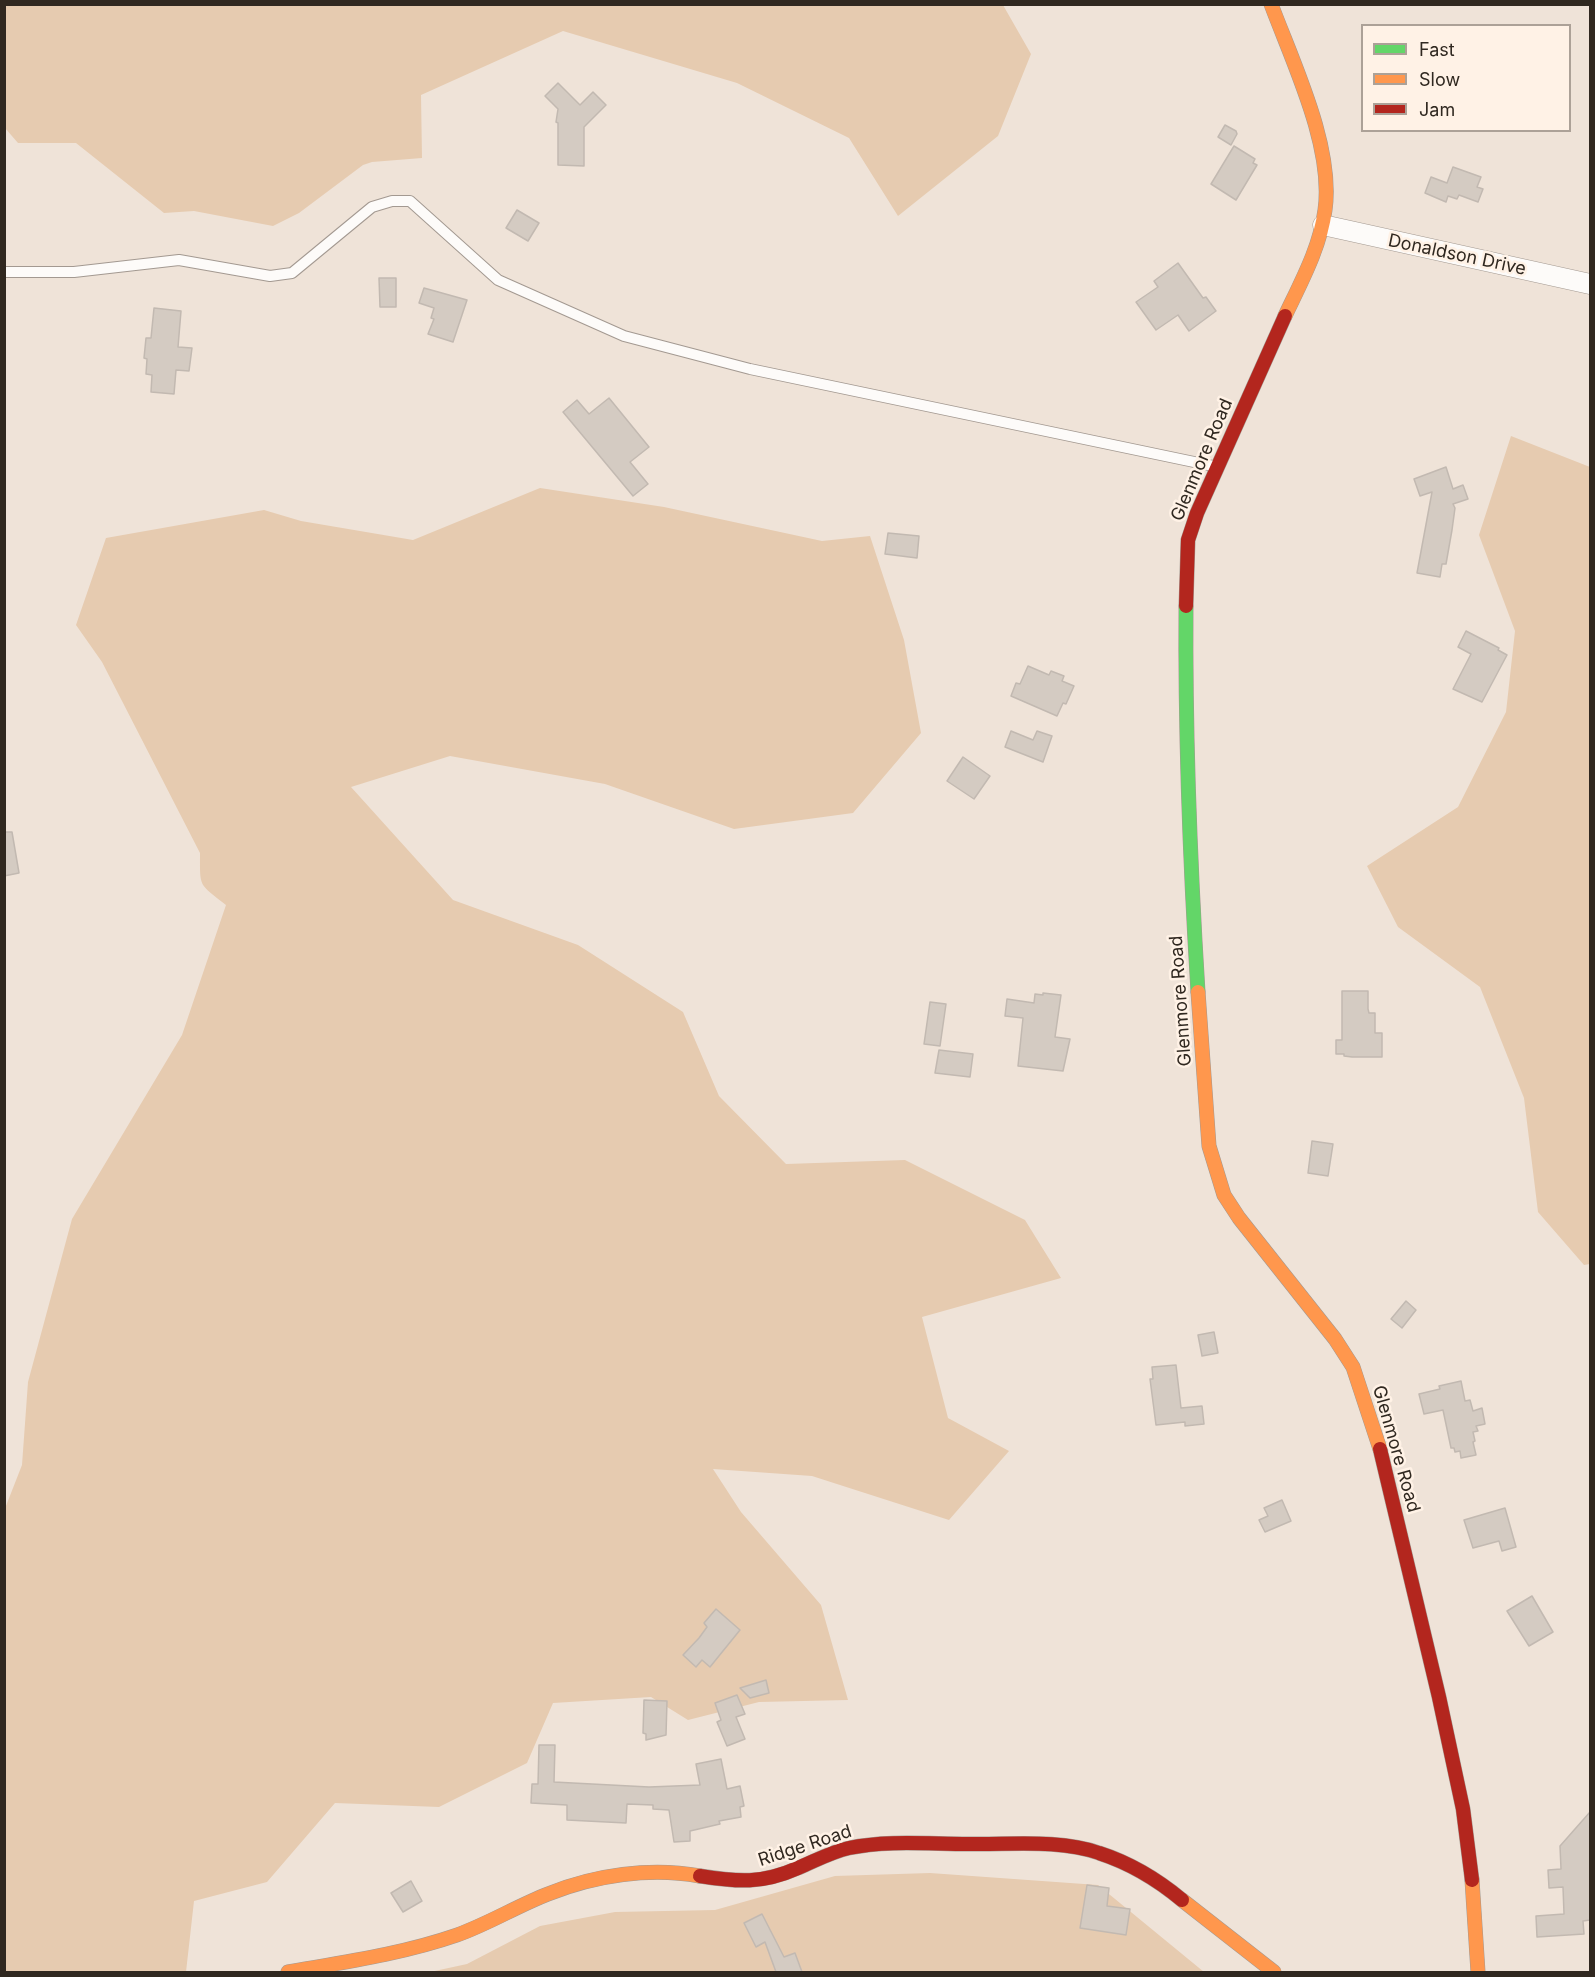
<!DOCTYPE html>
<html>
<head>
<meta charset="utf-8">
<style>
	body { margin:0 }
	#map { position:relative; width:1595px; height:1977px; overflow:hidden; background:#efe3d8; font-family:Inter,sans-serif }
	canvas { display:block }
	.frame { position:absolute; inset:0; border:6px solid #302820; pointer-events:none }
	.legend { position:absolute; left:1361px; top:24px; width:210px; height:108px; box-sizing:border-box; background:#fff2e6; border:2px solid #aca197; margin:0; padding:8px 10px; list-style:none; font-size:18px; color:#302820 }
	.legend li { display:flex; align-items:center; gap:12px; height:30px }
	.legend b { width:30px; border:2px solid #aca197 }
</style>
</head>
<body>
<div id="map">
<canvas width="1595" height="1977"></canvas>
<div class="frame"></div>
<ul class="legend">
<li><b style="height:8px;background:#63d668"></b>Fast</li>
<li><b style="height:8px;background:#ff974d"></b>Slow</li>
<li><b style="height:8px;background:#b3261e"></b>Jam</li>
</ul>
</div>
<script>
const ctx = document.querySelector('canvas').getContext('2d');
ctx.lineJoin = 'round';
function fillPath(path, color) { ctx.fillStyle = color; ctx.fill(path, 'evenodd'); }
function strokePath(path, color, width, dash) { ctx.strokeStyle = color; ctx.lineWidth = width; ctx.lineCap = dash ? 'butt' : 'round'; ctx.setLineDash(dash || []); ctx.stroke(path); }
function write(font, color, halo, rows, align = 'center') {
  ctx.font = font + ' Inter,sans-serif'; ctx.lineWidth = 5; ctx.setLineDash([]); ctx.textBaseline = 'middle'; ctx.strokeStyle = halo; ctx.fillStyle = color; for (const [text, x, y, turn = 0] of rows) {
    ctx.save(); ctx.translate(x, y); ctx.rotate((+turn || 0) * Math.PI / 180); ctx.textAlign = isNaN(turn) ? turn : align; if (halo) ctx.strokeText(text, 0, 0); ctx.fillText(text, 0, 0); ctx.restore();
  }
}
fillPath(new Path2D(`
	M4 5H1003L1031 54 998 136 898 216 849 138 737 83 563 31 421 95 422 158 372 162 363 165 299 213 273 226 194 211 164 213 76 143H18L5 128Z
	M1511 436 1590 467V1264L1584 1265 1538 1212 1524 1098 1480 987 1398 927 1367 866 1458 807 1506 712 1515 631 1479 535Z
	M540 488 664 507 822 541 870 536 904 640 921 733 853 813 734 829 605 784 450 756 351 787 453 900 578 945 683 1012 719 1096 786 1164 905 1160 1025 1220 1061 1278 922 1317 948 1418 1009 1451 949 1520 812 1476 713 1469 741 1512 821 1605 848 1700 759 1702 688 1720 651 1697 553 1703 527 1763 439 1807 335 1803 267 1882 194 1901 186 1972H5L4 1511 22 1465 28 1382 72 1219 182 1035 226 905C198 883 200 888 200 853L102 662 76 625 106 538 264 510 301 521 413 540Z
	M930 1873 1098 1885 1204 1972H430L467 1964 540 1926 615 1912 715 1910 835 1876Z`), '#e6cbb0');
const building = new Path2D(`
	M558 83 580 105 593 92 606 105 584 127V166L558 165V123L556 122 558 109 545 96Z
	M1225 125 1236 131 1237 134 1231 145 1218 137Z
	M1234 146 1255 159 1253 163 1257 165 1236 200 1211 184Z
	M1453 167 1481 177 1477 187 1483 189 1478 202 1459 195 1457 199 1448 196 1446 202 1425 193 1431 177 1447 183Z
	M517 210 539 223 528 241 506 228Z
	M1178 263 1203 298 1206 297 1216 311 1189 331 1178 315 1156 330 1136 302 1158 287 1154 281Z
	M379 278H396V307H380Z
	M424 288 467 300 453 342 428 334 434 319 431 318 434 308 419 303Z
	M154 308 181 311 178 347 192 348 189 371 176 370 174 394 151 392 152 375 146 374 147 359 144 358 146 338H151Z
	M609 398 649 447 630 462 648 484 633 496 563 412 577 400 589 414Z
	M1446 467 1453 489 1463 485 1468 499 1453 504 1455 508 1452 530 1446 564H1442L1440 577 1417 573 1432 492 1420 496 1414 479Z
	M888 533 919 536 917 558 885 554Z
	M1466 631 1499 648 1498 650 1507 655 1482 702 1453 689 1471 654 1458 647Z
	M1028 666 1049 675 1051 671 1064 676 1062 681 1074 686 1066 704 1063 703 1057 716 1011 696 1016 683 1020 684Z
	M1011 731 1033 740 1037 731 1052 736 1043 762 1005 747Z
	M963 757 990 776 974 799 947 781Z
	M4 832H12L19 873 4 876Z
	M1342 991H1368V1009L1369 1013H1375V1033H1382V1057H1352L1344 1056V1054H1336V1040H1342Z
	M1043 993 1061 995 1055 1037 1070 1039 1063 1071 1018 1066 1023 1018 1005 1016 1007 999 1034 1003 1035 994 1043 995Z
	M930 1002 946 1004 940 1046 924 1044Z
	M939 1050 973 1054 970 1077 935 1073Z
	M1312 1141 1333 1144 1328 1176 1308 1173Z
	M1406 1301 1416 1310 1402 1328 1391 1319Z
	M1214 1332 1218 1353 1202 1356 1198 1335Z
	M1176 1365 1181 1408 1202 1406 1204 1424 1185 1426V1422L1156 1425 1150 1379H1153L1152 1367Z
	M1461 1381 1465 1401 1470 1400 1473 1411 1482 1408 1485 1424 1476 1426 1478 1431 1473 1432 1475 1441 1473 1442 1476 1455 1461 1458 1460 1451 1455 1452 1454 1448H1451L1443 1410 1424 1414 1419 1394 1440 1389 1439 1386Z
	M1282 1500 1291 1521 1265 1532 1259 1520 1268 1516 1264 1508Z
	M1505 1508 1516 1547 1502 1551 1499 1541 1473 1548 1464 1520Z
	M1532 1596 1553 1632 1529 1646 1507 1611Z
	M716 1609 740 1630 710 1667 702 1660 696 1667 683 1655 699 1638 707 1627 704 1623Z
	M766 1680 769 1693 750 1698 740 1688Z
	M737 1695 745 1714 736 1717 745 1739 727 1746 717 1722 721 1720 715 1703Z
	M644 1700 667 1701 666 1735 646 1740V1734L643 1733Z
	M539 1745H555L554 1782 649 1787 700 1785 696 1764 721 1759 727 1789 740 1786 744 1806 740 1807 741 1817 719 1821 720 1824 690 1831V1841L674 1842 669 1810 653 1809V1805L627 1804 626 1823 567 1820V1805L531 1803 532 1784H538Z
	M1590 1812V1920L1583 1921 1584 1934 1537 1937 1536 1916 1564 1914 1563 1887 1549 1888 1548 1870 1561 1869 1560 1846Z
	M411 1881 422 1901 403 1912 391 1893Z
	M1087 1885 1109 1888 1107 1906 1130 1909 1126 1935 1080 1928Z
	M762 1914 784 1957 795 1953 802 1972H776L765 1942 756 1947 744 1923Z`);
fillPath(building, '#d4cbc2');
strokePath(building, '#c2b9b1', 1.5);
const lane = new Path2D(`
	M4 272H74L179 260 270 276 292 273 372 207 392 201H410L498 280 624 336 750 369 1218 467`);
const street = new Path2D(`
	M1323 225 1590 284`);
const fast = new Path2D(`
	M1186 606C1185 735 1190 863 1198 992`);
const slow = new Path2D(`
	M1271 4C1293 63 1334 147 1325 210 1320 248 1301 282 1285 316
	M1198 992 1209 1146 1224 1195 1239 1218 1335 1339 1353 1367 1380 1449
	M1472 1880 1478 1972
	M1182 1900 1274 1972
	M288 1972C345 1962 402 1954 457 1935 488 1924 517 1906 548 1894 595 1875 650 1867 700 1876`);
const jam = new Path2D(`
	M1186 606 1188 540 1197 513 1285 316
	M1380 1449 1439 1697 1463 1809 1472 1880
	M700 1876C738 1882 762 1884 798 1868 815 1861 831 1852 849 1848 887 1840 929 1844 968 1844 1010 1845 1059 1839 1099 1853 1130 1863 1158 1880 1182 1900`);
strokePath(lane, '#a39991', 12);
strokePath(street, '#a39991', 21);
strokePath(fast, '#a39991', 15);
strokePath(slow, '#a39991', 15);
strokePath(jam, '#a39991', 15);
strokePath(lane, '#fdfbf9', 10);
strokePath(street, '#fdfbf9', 20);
strokePath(fast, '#63d668', 14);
strokePath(slow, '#ff974d', 14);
strokePath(jam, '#b3261e', 14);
write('18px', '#302820', '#fff2e6', [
	["Donaldson Drive",1457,255,12],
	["Glenmore Road",1202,460,-67],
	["Glenmore Road",1181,1001,-94],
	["Glenmore Road",1396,1449,74],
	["Ridge Road",805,1846,-18]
]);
</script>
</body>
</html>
